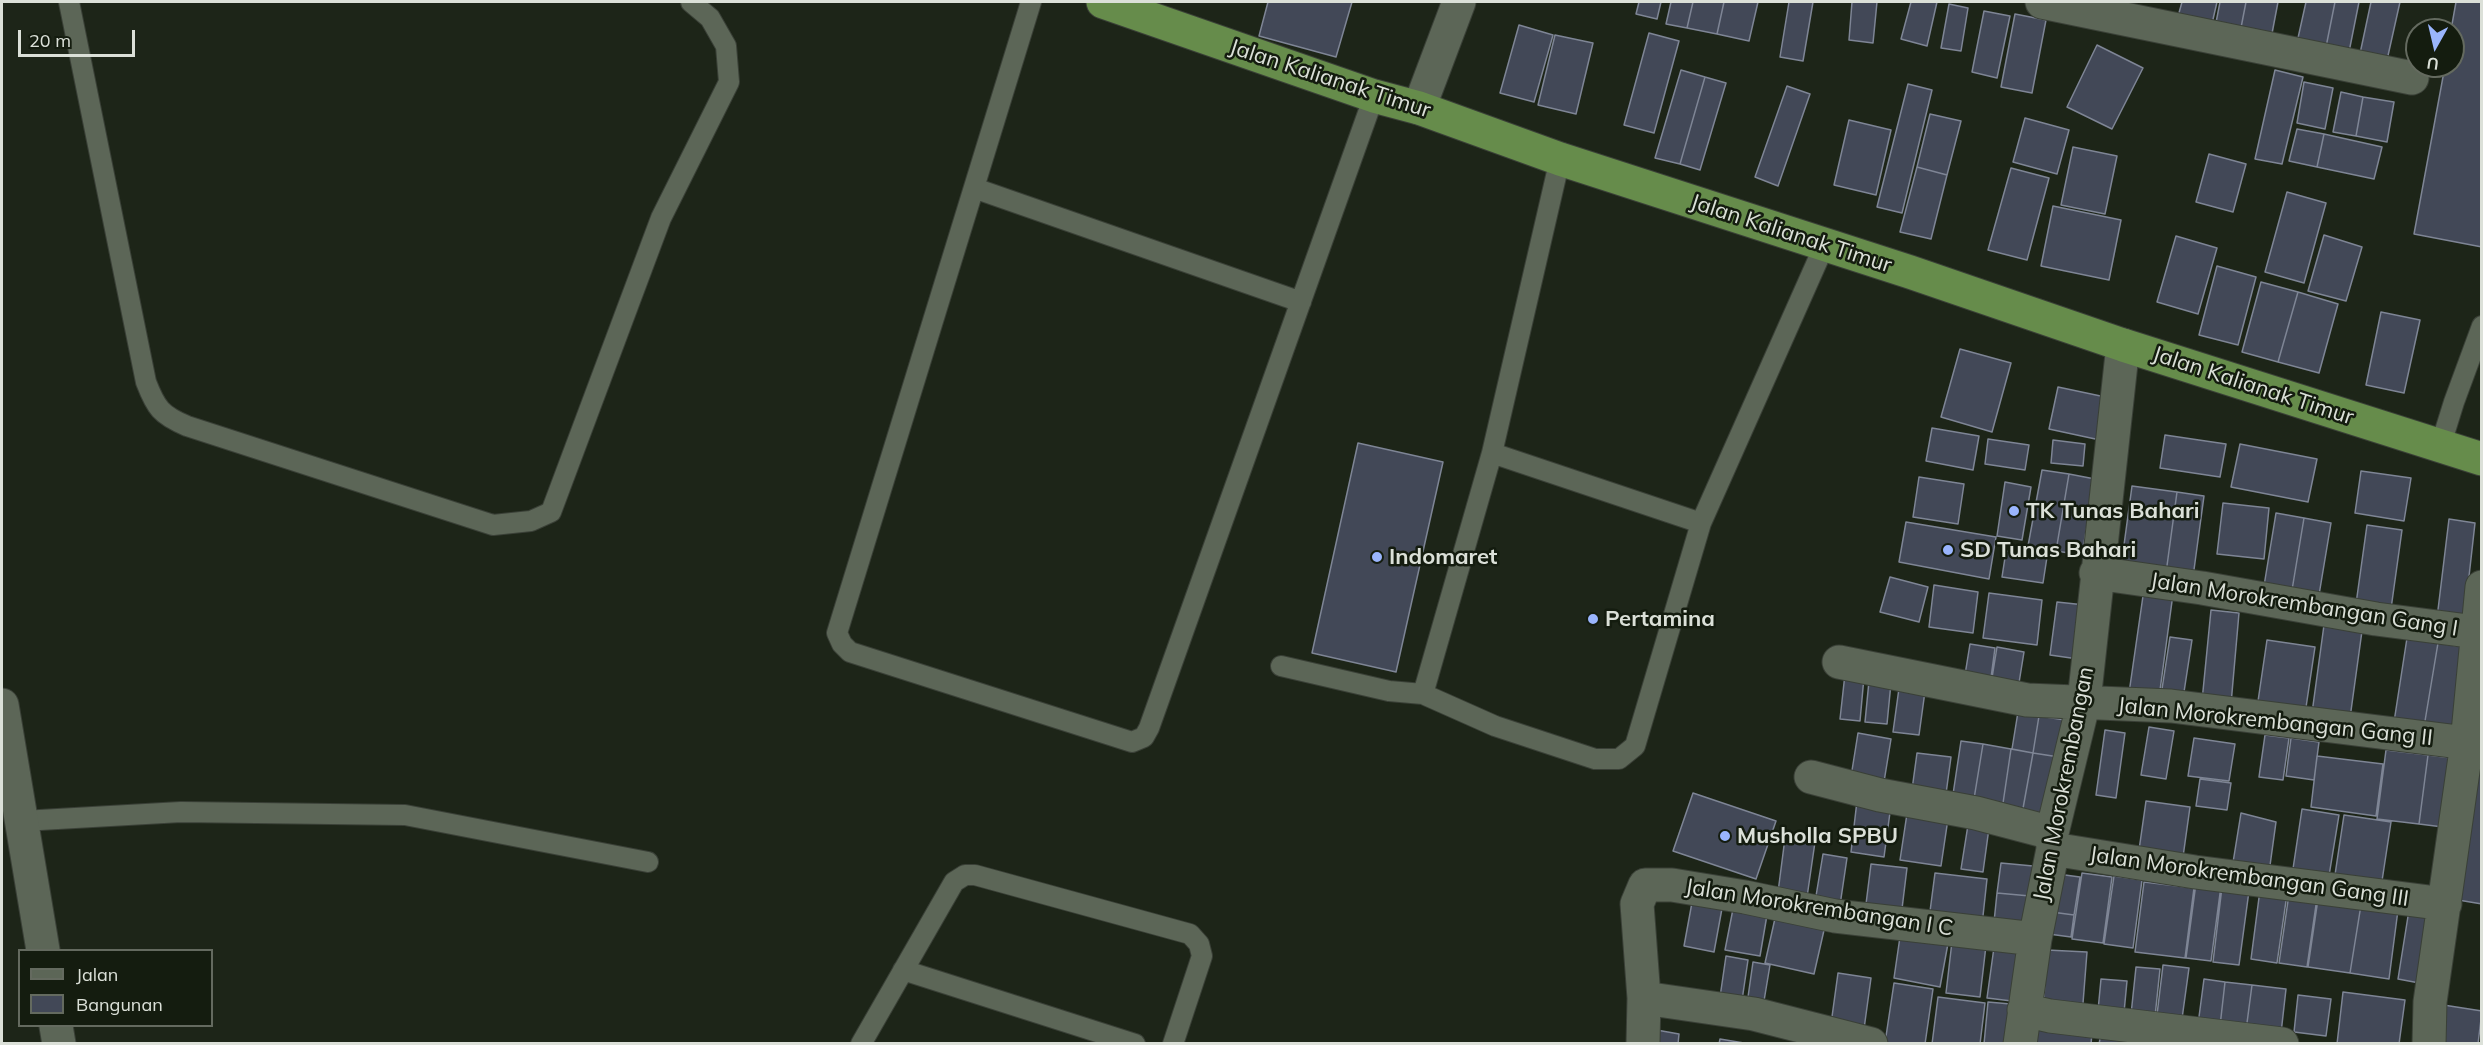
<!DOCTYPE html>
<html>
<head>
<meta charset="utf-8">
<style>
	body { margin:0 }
	#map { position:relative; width:2483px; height:1045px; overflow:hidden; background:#1d2518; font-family:Mulish,sans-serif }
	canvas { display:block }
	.frame { position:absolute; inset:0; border:3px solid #dbe0d8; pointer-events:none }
	.legend { position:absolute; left:18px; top:949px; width:195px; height:78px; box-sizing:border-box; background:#141c0f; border:2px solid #646a5f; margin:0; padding:8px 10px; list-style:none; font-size:18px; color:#dbe0d8 }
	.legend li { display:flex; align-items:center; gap:12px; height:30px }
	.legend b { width:30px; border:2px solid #646a5f }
	.north { position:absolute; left:2405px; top:18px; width:60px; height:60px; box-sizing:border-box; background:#141c0f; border:2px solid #646a5f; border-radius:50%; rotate:188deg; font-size:16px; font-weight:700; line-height:24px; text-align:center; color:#dbe0d8 }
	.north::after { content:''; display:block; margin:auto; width:21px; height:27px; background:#9ab5fd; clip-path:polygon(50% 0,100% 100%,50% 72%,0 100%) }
	.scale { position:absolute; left:18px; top:30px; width:117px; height:27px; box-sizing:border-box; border:3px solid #dbe0d8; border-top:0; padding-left:8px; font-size:18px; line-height:21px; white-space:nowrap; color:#dbe0d8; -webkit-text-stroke:4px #141c0f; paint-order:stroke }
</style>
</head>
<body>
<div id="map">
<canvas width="2483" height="1045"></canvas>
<div class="frame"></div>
<ul class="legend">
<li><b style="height:8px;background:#5c6657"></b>Jalan</li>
<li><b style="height:16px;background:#424857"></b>Bangunan</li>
</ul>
<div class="north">U</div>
<div class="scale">20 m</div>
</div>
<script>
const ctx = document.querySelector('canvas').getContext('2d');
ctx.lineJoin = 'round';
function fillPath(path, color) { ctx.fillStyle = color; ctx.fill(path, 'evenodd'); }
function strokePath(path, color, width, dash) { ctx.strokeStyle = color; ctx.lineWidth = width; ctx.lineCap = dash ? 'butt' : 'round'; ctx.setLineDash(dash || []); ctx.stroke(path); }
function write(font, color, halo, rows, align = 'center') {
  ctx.font = font + ' Mulish,sans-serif'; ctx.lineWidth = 5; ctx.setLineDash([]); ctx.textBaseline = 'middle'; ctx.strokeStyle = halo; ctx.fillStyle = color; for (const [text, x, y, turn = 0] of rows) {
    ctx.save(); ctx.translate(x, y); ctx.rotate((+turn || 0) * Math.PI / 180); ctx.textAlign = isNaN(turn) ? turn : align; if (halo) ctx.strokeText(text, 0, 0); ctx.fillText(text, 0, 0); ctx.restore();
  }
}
const building = new Path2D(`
	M1268 2H1352L1336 57 1259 36Z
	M1639 2H1661L1657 19 1636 14Z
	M1671 2H1693L1687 28 1666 24Z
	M1693 2H1724L1717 34 1687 28Z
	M1724 2H1758L1749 41 1717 34Z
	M1789 2H1813L1803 61 1780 57Z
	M1852 2H1877L1873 43 1849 40Z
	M1911 2H1937L1927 46 1901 39Z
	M2182 2H2217L2211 28 2177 20Z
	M2220 2H2246L2239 38 2214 33Z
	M2246 2H2278L2270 44 2239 38Z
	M2306 2H2335L2325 52 2296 47Z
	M2335 2H2359L2348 57 2325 52Z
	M2371 2H2400L2385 69 2358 63Z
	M2456 2H2482V247L2414 234 2445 66H2453L2451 30Z
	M1949 4 1968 8 1961 51 1941 48Z
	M1984 11 2010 16 1997 78 1972 72Z
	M2015 14 2046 20 2032 93 2001 87Z
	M1519 25 1553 35 1534 102 1500 93Z
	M1649 33 1679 41 1654 133 1624 125Z
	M1555 35 1593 43 1576 114 1538 105Z
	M2097 45 2143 68 2112 129 2067 107Z
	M1681 70 1705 77 1680 164 1655 158Z
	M2275 70 2303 77 2282 164 2255 159Z
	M1705 77 1726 83 1700 170 1680 164Z
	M2304 82 2333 88 2325 129 2297 123Z
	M1908 84 1932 90 1902 213 1877 207Z
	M1787 86 1810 94 1778 186 1755 177Z
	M2341 92 2363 97 2356 136 2333 132Z
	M2363 97 2394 102 2387 142 2356 136Z
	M1930 114 1961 121 1947 175 1917 167Z
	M2025 118 2069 130 2057 174 2013 162Z
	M1849 120 1891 130 1876 195 1834 185Z
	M2297 129 2324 134 2317 167 2289 161Z
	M2324 134 2382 147 2374 179 2317 167Z
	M2073 147 2117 156 2105 214 2061 205Z
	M2209 154 2246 164 2233 212 2196 202Z
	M1917 167 1947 175 1931 239 1900 232Z
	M2011 168 2049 178 2027 260 1988 250Z
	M2287 192 2326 203 2304 283 2265 272Z
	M2053 206 2121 220 2109 280 2041 266Z
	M2324 235 2362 247 2346 301 2308 291Z
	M2176 236 2217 248 2198 314 2157 302Z
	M2217 266 2256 277 2238 345 2199 335Z
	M2261 282 2298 292 2278 362 2242 352Z
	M2298 292 2338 304 2319 373 2278 362Z
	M2381 312 2420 320 2404 393 2366 385Z
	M1960 349 2011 363 1992 432 1941 417Z
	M2058 387 2110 398 2100 440 2049 429Z
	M1932 428 1979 436 1973 470 1926 461Z
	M2165 435 2226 444 2220 477 2160 468Z
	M1988 439 2029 445 2025 470 1985 464Z
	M2053 440 2085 444 2083 466 2051 463Z
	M1358 443 1443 462 1396 672 1312 653Z
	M2240 444 2317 459 2308 502 2231 487Z
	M2042 470 2069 474 2056 551 2028 546Z
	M2361 471 2411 478 2404 521 2355 513Z
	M2069 474 2095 479 2082 555 2056 551Z
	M1919 477 1964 484 1958 524 1913 517Z
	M2005 482 2031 487 2022 540 1997 536Z
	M2132 486 2177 492 2166 573 2121 567Z
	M2177 492 2204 496 2193 577 2166 573Z
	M2223 503 2269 508 2264 559 2217 554Z
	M2276 513 2304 518 2291 596 2263 592Z
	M2304 518 2331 523 2318 601 2291 596Z
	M2449 519 2475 523 2464 621 2437 618Z
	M1906 522 1996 537 1989 579 1899 562Z
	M2367 525 2402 530 2390 616 2355 611Z
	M2006 551 2047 557 2043 583 2002 577Z
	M1890 577 1928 587 1919 622 1880 612Z
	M1934 585 1978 592 1973 633 1929 627Z
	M2144 589 2173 594 2158 705 2128 700Z
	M1989 593 2042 600 2037 645 1983 638Z
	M2057 602 2085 605 2078 659 2050 655Z
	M2211 610 2239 613 2231 704 2202 701Z
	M2324 625 2362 631 2350 718 2312 713Z
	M2170 637 2192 640 2182 705 2160 702Z
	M2407 638 2438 643 2424 727 2394 722Z
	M2267 640 2315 647 2305 714 2257 708Z
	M2438 643 2470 648 2457 732 2424 727Z
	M1970 644 1995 648 1990 685 1964 681Z
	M1997 647 2024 652 2018 689 1991 684Z
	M1845 674 1864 677 1860 721 1840 719Z
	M1869 681 1891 683 1887 724 1865 722Z
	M1900 681 1926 684 1919 735 1893 732Z
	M2018 712 2039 716 2033 753 2012 749Z
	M2039 716 2065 720 2059 757 2033 753Z
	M2149 727 2174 731 2166 779 2141 775Z
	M2105 730 2125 733 2116 798 2096 795Z
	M1858 733 1891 739 1883 788 1850 783Z
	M2265 735 2289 738 2283 780 2259 777Z
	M2194 738 2235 744 2229 781 2188 776Z
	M2291 738 2319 742 2314 780 2286 776Z
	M1961 741 1983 744 1973 805 1952 801Z
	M1983 744 2011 749 2002 810 1973 805Z
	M2011 749 2033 753 2022 814 2002 810Z
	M2386 750 2428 755 2419 824 2377 819Z
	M1917 753 1951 757 1945 801 1911 797Z
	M2033 753 2059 757 2048 818 2022 814Z
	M2428 755 2460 759 2451 828 2419 824Z
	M2317 756 2383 764 2376 816 2311 807Z
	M2482 756V904L2452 899Z
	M2200 779 2231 783 2227 810 2196 806Z
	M1693 793 1776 821 1756 879 1673 851Z
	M1857 801 1891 805 1884 857 1851 852Z
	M2146 801 2190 807 2182 864 2138 857Z
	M1908 807 1949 812 1941 866 1900 860Z
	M2302 809 2339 815 2327 888 2291 882Z
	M2241 813 2276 822 2268 880 2231 875Z
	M2344 815 2391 822 2380 894 2333 888Z
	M1968 825 1989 828 1983 872 1961 869Z
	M1785 838 1815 842 1806 904 1777 900Z
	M1823 854 1847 858 1839 912 1814 908Z
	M2001 863 2033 866 2030 896 1997 893Z
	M1871 864 1907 868 1901 917 1865 912Z
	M1935 873 1987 879 1982 925 1929 919Z
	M2050 873 2080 877 2074 915 2044 911Z
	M2082 873 2112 877 2103 943 2072 939Z
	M2114 876 2142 880 2133 948 2104 944Z
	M2144 882 2194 888 2185 958 2135 952Z
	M2196 883 2221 886 2211 961 2186 958Z
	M2222 887 2249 891 2239 965 2213 962Z
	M2260 890 2287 894 2277 963 2251 959Z
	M1997 893 2030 896 2026 926 1994 922Z
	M2289 894 2317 898 2307 967 2279 963Z
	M1693 897 1723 903 1714 952 1684 946Z
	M2318 899 2361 905 2350 973 2308 967Z
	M1778 905 1827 917 1814 974 1765 963Z
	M2361 905 2398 910 2389 979 2350 973Z
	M1733 909 1767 915 1760 956 1725 950Z
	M2409 910 2440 915 2430 985 2398 979Z
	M2044 911 2074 915 2071 937 2041 933Z
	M1901 930 1949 938 1940 987 1894 978Z
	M1953 933 1987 937 1980 997 1946 993Z
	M1995 940 2027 944 2020 1002 1987 998Z
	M2047 950 2087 952 2082 1016 2043 1013Z
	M1726 956 1748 960 1741 1007 1719 1004Z
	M1753 962 1770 965 1762 1013 1746 1011Z
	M2163 965 2189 968 2181 1026 2156 1023Z
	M2136 967 2160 969 2154 1026 2130 1024Z
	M1838 973 1871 978 1864 1029 1831 1024Z
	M2101 979 2127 981 2123 1023 2097 1021Z
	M2204 979 2225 982 2219 1035 2197 1032Z
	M2225 982 2252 985 2245 1038 2219 1035Z
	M1894 983 1933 989 1925 1044 1885 1043Z
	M2252 985 2286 989 2280 1042 2245 1038Z
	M2343 992 2405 1000 2399 1044H2337Z
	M2298 995 2331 999 2326 1036 2294 1032Z
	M1938 997 1985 1003 1980 1044H1932Z
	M1988 1002 2022 1005 2018 1044H1984Z
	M2437 1004 2482 1011 2478 1044H2431Z
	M2029 1024 2092 1033 2091 1044H2027Z
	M1651 1029 1679 1034 1678 1044H1649Z
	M2101 1034 2127 1038 2126 1044H2099Z
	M1720 1039 1750 1044H1719Z`);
fillPath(building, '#424857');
strokePath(building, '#7e8595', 1.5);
const service = new Path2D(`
	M69 2 146 382C156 408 161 415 187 426L493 525 531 521 551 512 661 218 729 82 726 46 710 18 691 2
	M1031 2 837 633 842 644 850 652 1132 742 1144 737 1149 728 1374 96
	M974 188 1301 302
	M2440 447 2454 402 2482 326
	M1492 453 1701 523
	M1281 666 1389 691 1423 694 1492 453 1560 159
	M1423 694 1495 726 1595 759H1619L1635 746 1701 523 1825 244
	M22 821 181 812 405 815 648 862
	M903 970 1135 1044
	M861 1044 954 882 965 875H975L1190 934 1199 944 1202 956 1173 1044`);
const minor = new Path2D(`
	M2042 2 2412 78
	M1419 108 1459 2
	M2096 573 2202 588 2376 619 2476 632
	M1839 662 2027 700 2171 706 2467 743
	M2 705 43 950
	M1811 777 1880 795 1976 813 2052 833
	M2053 849 2195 872 2445 904
	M1644 998 1754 1014 1871 1044
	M2024 1010 2050 1016 2282 1044
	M56 1026 59 1044
	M1643 1044 1644 998 1637 904 1645 885H1672L1745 897 1835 916 2035 939
	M2020 1044 2035 939 2053 849 2052 833 2084 701 2123 345
	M2429 1044 2430 1002 2467 743 2482 587`);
const trunk = new Path2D(`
	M1103 2 1374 96 1419 108 1560 159 1910 272 2123 345 2482 459`);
strokePath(service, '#3a4037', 22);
strokePath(minor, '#3a4037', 35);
strokePath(trunk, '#3a4037', 35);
strokePath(service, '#5c6657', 20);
strokePath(minor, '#5c6657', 33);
strokePath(trunk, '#668c4b', 33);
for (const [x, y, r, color] of [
	[2014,511,6,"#9ab5fd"],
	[1948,550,6,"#9ab5fd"],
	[1377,557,6,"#9ab5fd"],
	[1593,619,6,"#9ab5fd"],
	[1725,836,6,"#9ab5fd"]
]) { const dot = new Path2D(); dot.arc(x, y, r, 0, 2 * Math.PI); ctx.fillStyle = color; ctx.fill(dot); strokePath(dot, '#141c0f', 2); }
write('22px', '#dbe0d8', '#141c0f', [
	["Jalan Kalianak Timur",1330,79,18],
	["Jalan Kalianak Timur",1791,234,18],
	["Jalan Kalianak Timur",2253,386,18],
	["Jalan Morokrembangan Gang I",2304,605,9],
	["Jalan Morokrembangan Gang II",2275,722,6],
	["Jalan Morokrembangan",2064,784,-79],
	["Jalan Morokrembangan Gang III",2249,877,8],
	["Jalan Morokrembangan I C",1819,908,9]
]);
write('bold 22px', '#dbe0d8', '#141c0f', [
	["TK Tunas Bahari",2026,511],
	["SD Tunas Bahari",1960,550],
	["Indomaret",1389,557],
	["Pertamina",1605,619],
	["Musholla SPBU",1737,836]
], 'left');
</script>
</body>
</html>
